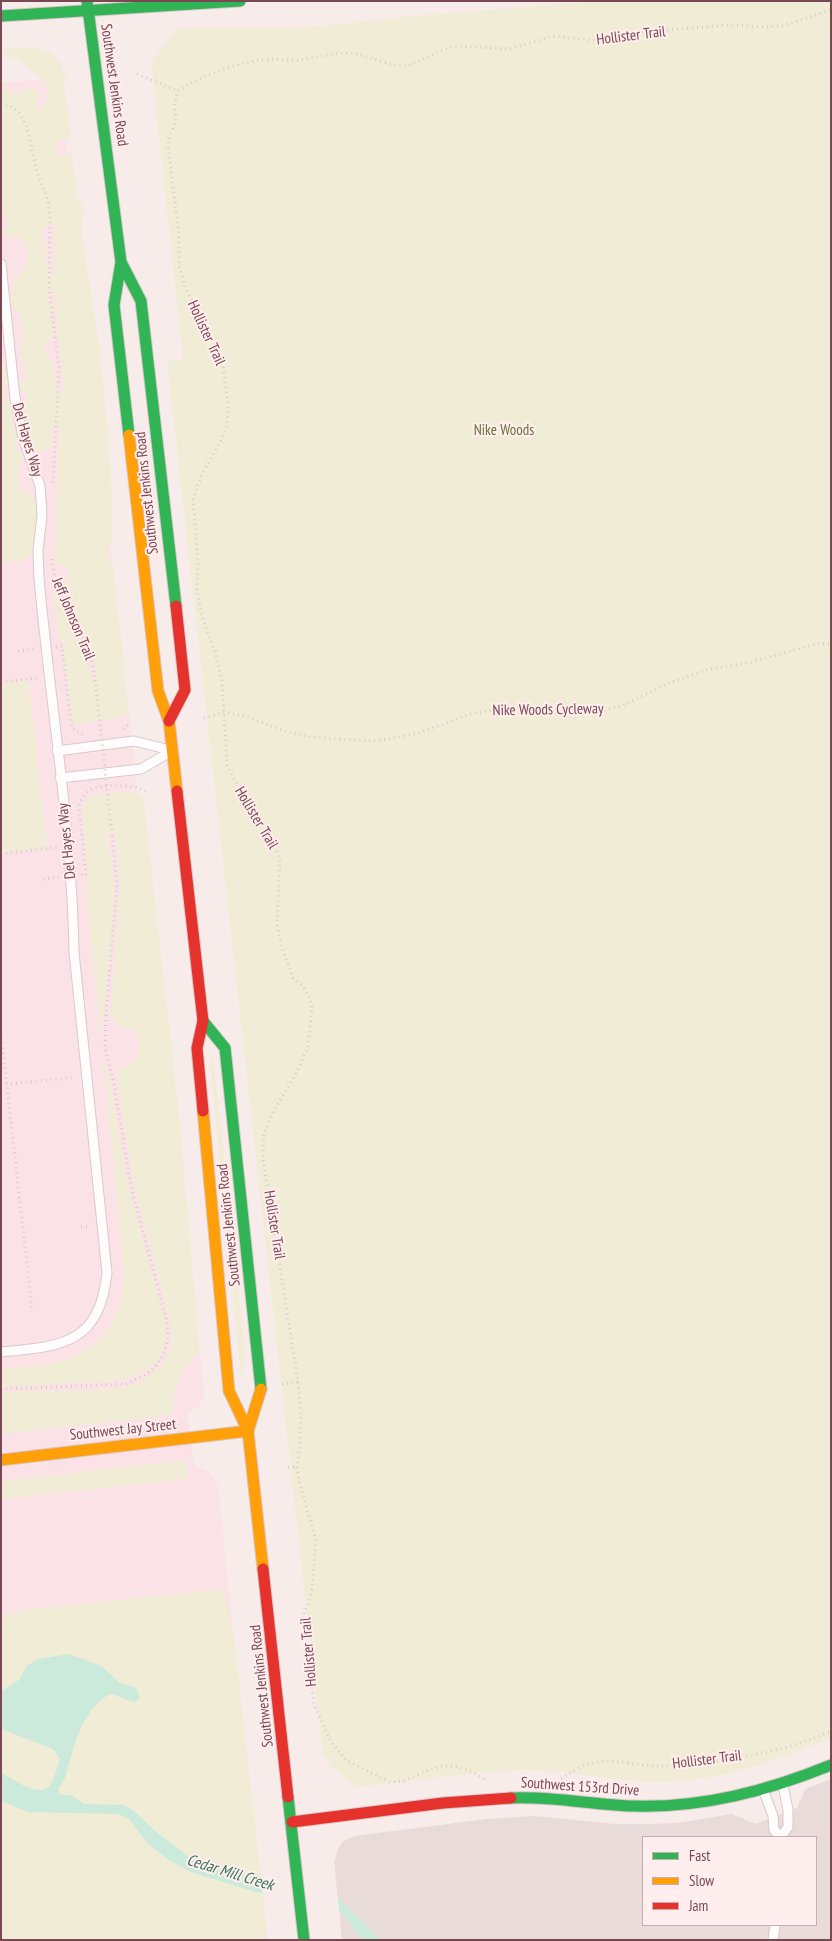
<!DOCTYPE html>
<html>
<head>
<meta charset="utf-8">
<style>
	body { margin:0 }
	#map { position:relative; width:832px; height:1941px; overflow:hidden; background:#f8eceb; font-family:"PT Sans Narrow",sans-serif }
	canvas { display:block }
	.frame { position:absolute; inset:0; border:2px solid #794953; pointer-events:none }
	.legend { position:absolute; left:642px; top:1836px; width:175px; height:90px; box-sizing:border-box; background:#ffeeed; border:1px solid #c9acaf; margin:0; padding:6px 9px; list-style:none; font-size:15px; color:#794953 }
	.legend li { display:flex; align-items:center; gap:10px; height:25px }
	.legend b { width:25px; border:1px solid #c9acaf }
</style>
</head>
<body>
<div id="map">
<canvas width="832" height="1941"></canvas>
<div class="frame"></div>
<ul class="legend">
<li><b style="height:6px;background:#30b455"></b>Fast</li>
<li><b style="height:6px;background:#ff9f0a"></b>Slow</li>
<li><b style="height:6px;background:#e5322d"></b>Jam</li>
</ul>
</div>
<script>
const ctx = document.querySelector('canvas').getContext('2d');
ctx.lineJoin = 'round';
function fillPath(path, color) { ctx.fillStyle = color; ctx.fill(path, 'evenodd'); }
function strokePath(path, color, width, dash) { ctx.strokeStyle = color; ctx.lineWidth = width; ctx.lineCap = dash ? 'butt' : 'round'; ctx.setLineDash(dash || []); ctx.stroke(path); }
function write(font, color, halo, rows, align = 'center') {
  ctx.font = font + ' "PT Sans Narrow",sans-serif'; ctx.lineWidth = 4; ctx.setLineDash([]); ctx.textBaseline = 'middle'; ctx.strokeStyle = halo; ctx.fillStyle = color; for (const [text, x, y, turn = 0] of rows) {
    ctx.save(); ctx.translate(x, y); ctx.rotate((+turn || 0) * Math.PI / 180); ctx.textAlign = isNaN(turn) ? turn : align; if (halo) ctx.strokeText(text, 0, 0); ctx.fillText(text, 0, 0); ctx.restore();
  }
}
fillPath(new Path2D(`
	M49 79 59 83 204 1391V1396L199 1406 188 1414 194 1465 209 1472 218 1486 247 1767 1 1940V83Z`), '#fbe2e7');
fillPath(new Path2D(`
	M831 1779V1940H342L334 1861 340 1845 344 1841 354 1836 487 1819 535 1816 615 1824H645L677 1823 732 1814 755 1824 797 1808 805 1789ZM643 1837H816V1925H643Z`), '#eadbdb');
fillPath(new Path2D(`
	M597 1H831V1739C764 1765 709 1786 636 1781 601 1779 566 1770 531 1770 473 1771 414 1782 357 1787L328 1764 327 1757H323L167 361 183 359 151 62 177 28H289L322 26 413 16Z
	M32 48C53 49 64 62 66 82L64 83 71 135 69 136V138L59 140 56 145 58 153 62 155 72 153 78 203 82 204C84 210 85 218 81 223L82 235 100 351 111 468 112 538 107 554 113 568 126 678 124 679 128 710 125 717 77 724 73 722 71 717 63 642H59L52 579 83 644 88 658 92 680H98L91 649 62 584 70 575 69 571 55 561 59 427H52L51 428V447C44 455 30 452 29 439 29 437 30 434 30 431 15 411 31 411 26 393L18 388 16 383 25 380 26 376 21 355V349L24 337 23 331 19 313 8 301 9 296 14 292 13 281C21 271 32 261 26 248 25 244 23 240 18 238 15 237 10 237 6 236L4 233 10 217H1V79L5 88 11 93 22 92 28 88 37 91 40 101 36 105 38 111H40C44 106 48 99 49 93 49 82 26 64 17 60 11 57 5 55 1 49ZM49 224 54 225 53 279 46 263 47 246 42 236 43 231ZM54 289 63 383 61 397C53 389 57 375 53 365 50 355 43 354 45 342L54 337V328L50 318 55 306 46 295Z
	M1 361 9 379 5 392C15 408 9 413 13 428L20 431V438L17 440 16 448 24 454C22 466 15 469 19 485 21 492 29 491 33 498 38 508 39 529 40 541L32 554 20 563 12 558 2 566Z
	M29 681 47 848 1 853V684Z
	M131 791 140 795 144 801 178 1105 200 1351 187 1365 181 1374 174 1394 173 1410 169 1415 1 1434V1392C29 1390 58 1391 86 1390 97 1389 109 1389 121 1387 143 1384 166 1368 171 1345 173 1335 170 1324 168 1314L135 1191 116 1075C121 1062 136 1070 139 1048 140 1042 139 1037 136 1032L116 1024 110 1016 120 890 115 833 108 834 114 878 115 898 102 1030 100 1031 85 880 88 879 82 805 93 795Z
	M209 1049 214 1068 246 1360 241 1378Z
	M103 1060 106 1065 111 1088 126 1175 166 1325C168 1386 118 1381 74 1383 50 1385 26 1386 1 1387V1369C23 1366 46 1366 66 1360 106 1347 126 1309 124 1269Z
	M177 1461 186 1462 188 1479 1 1499V1481Z
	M223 1589 234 1635 268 1940H1V1619L23 1610Z`), '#f1ecd5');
fillPath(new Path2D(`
	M69 1654 100 1665 120 1683 136 1688 138 1692 140 1698 135 1702C126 1701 119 1695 110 1694 87 1707 78 1732 71 1756 67 1770 67 1778 58 1789L60 1794 73 1796 84 1804 124 1805 133 1810 154 1830 189 1857 207 1864 233 1872 281 1879 337 1896 381 1940H361L350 1923 342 1914 316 1904 278 1895 255 1892 191 1872 167 1859 147 1843 129 1819 119 1814 28 1812 1 1801V1772C12 1779 38 1798 49 1786 55 1779 57 1767 60 1759L54 1750 48 1747 1 1729V1691L19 1680 28 1665 39 1659Z`), '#cceadb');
fillPath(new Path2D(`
	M261 1874 282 1877 321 1886 337 1893 340 1916 316 1906 263 1895Z`), '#f8eceb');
const lane = new Path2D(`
	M1 264 15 398 24 441 40 486 42 515 38 550 39 578C50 703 72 827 74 952L107 1273C99 1345 62 1346 1 1352
	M57 751 134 741 170 750
	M60 778 141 769 170 752
	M764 1792 773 1816 774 1830 781 1837
	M781 1837 788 1827V1810L783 1785
	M773 1940 775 1925`);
const fast = new Path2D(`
	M87 1 121 262 114 305 129 435
	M1 16 240 1
	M121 262 141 301 176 606
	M203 1021 225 1048 261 1389
	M288 1797 304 1940
	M511 1798C553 1796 593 1805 634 1806 703 1808 767 1791 831 1765`);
const slow = new Path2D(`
	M129 435 158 691 169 721 177 791
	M203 1111 229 1391 248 1431 261 1389
	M1 1460 248 1431 263 1569`);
const jam = new Path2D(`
	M169 721 185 690 176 606
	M177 791 203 1021 197 1048 203 1111
	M263 1569 288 1797
	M292 1822 443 1803 511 1798`);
strokePath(lane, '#dac9ca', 11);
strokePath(fast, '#d9c7c9', 13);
strokePath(slow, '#d9c7c9', 13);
strokePath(jam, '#d9c7c9', 13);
strokePath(new Path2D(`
	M137 74 178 91
	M1 105 12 107 19 113 27 127 38 176 48 200 50 215 49 287 59 367 53 483
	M52 559C56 597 81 622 91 657 93 664 94 672 95 680
	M56 647 62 646 71 724 75 731 83 735
	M18 651 35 649
	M1 682 38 678
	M204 718 224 712 247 717 288 732 311 737 368 741 384 740 419 733 473 713 492 710 512 708 548 712H596L622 706 669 683 707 670 751 662 816 644 831 643
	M123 729 129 724
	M1 854 58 847
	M81 875H86L79 807C81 801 83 795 89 791 100 783 136 784 147 792
	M43 879 60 877
	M1 1033 32 1310
	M1 1085 75 1077
	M81 1227 91 1226
	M282 1384 298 1382
	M1 1389 125 1384C156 1373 171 1356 167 1322L131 1187 114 1084 105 1048 106 1014 117 885 112 834
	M288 1467H297
	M561 1778C571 1773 581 1765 592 1763 614 1758 638 1766 660 1766 707 1765 789 1752 831 1731
	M484 1779 468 1770 455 1766H442L428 1770 404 1781 390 1782 347 1761 331 1742 314 1704 304 1612 309 1603 312 1588 316 1541 299 1480 297 1467 300 1444 301 1415 298 1382 263 1159 264 1135 272 1114 297 1072 308 1047 312 1007 309 997 303 986 293 978 281 945 277 924 280 862 275 843 249 807 227 765 222 681 215 651 207 632 201 612 197 589 198 562 193 499 201 476 221 441 226 428 229 411 223 367 217 349 185 287 179 266V235L168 146V140L176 122 174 106 178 91C207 72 259 53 294 61L332 54 353 53 393 65 407 66 450 47 460 46 509 49 553 36 600 41 643 32 728 25 768 27 786 25 831 10`), '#d9cbcc', 3, [1, 4]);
strokePath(lane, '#fefcfc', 9);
strokePath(fast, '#30b455', 11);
strokePath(slow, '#ff9f0a', 11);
strokePath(jam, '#e5322d', 11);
strokePath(new Path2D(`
	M95 680 112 834`), '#d9cbcc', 3, [1, 4]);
write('15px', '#794953', '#ffeeed', [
	["Hollister Trail",631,36,-7],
	["Southwest Jenkins Road",114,85,82],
	["Hollister Trail",206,333,65],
	["Del Hayes Way",27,440,74],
	["Southwest Jenkins Road",147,493,-96],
	["Jeff Johnson Trail",73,619,67],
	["Nike Woods Cycleway",548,710,-1],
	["Hollister Trail",256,818,59],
	["Del Hayes Way",67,841,-96],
	["Southwest Jenkins Road",229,1225,-96],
	["Hollister Trail",274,1225,81],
	["Southwest Jay Street",123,1430,-6],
	["Hollister Trail",309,1652,-95],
	["Southwest Jenkins Road",262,1686,-96],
	["Hollister Trail",707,1760,-7],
	["Southwest 153rd Drive",580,1787,4]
]);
write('15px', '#6b733b', '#ffeeed', [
	["Nike Woods",504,431]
]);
write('italic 16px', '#38775e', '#ffeeed', [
	["Cedar Mill Creek",230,1873,17]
]);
</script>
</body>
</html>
